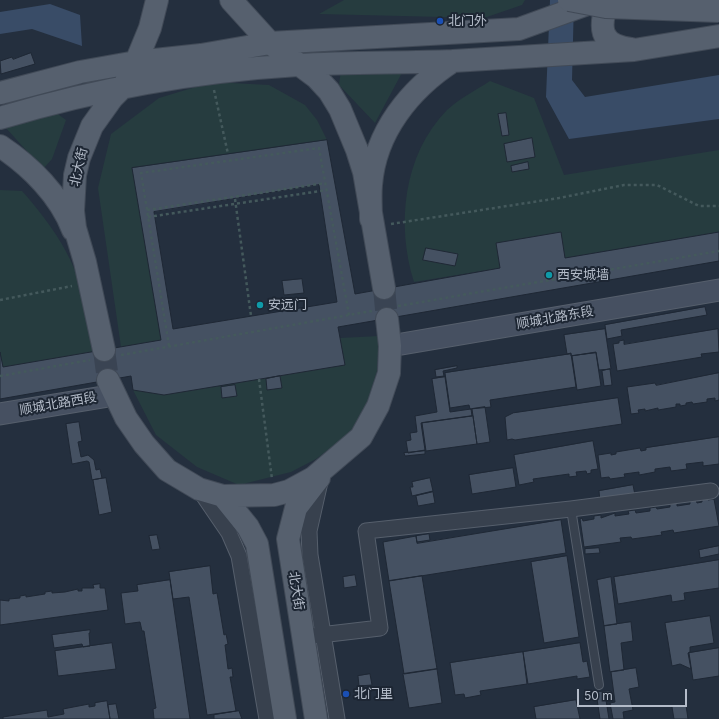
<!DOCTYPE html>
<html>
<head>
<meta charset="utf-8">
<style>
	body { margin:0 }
	#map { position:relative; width:719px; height:719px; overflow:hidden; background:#242f3e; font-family:Inter,sans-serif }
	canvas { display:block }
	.scale { position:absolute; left:577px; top:689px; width:110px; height:18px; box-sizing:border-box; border:2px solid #b4bcc9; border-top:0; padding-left:5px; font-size:12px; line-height:14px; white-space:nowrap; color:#b4bcc9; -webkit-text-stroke:3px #1d2633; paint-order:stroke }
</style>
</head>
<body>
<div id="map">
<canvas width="719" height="719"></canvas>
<div class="scale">50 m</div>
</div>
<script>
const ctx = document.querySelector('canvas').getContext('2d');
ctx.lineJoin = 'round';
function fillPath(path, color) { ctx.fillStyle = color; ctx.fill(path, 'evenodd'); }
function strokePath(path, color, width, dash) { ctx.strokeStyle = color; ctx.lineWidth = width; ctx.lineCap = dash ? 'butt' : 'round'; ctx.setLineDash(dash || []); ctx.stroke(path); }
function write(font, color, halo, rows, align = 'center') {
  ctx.font = font + ' Inter,"Noto Sans SC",sans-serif'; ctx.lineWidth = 4; ctx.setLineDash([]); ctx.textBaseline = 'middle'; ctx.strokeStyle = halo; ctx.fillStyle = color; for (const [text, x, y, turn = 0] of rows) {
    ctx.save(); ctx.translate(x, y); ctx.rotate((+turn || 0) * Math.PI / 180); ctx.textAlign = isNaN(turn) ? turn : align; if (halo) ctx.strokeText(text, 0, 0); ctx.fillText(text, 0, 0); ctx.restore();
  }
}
fillPath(new Path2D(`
	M344 0H525L522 5 484 18 319 14Z
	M404 69 375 123 339 85 341 70Z
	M490 81 534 98 564 175 719 150V232L565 258 561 232 500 268 414 282C396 225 403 155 447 110 459 99 476 90 490 81Z
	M212 82 269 85 305 105 317 120 327 140 132 168 161 340 121 347 98 188 111 134 159 98Z
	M55 112 66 120 52 159 43 169 6 128Z
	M0 190 22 191C46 218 70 250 80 285 85 307 89 330 93 352L3 367 0 352Z
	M379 336 377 371 364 413 347 436 316 459 291 472 239 485 197 467 156 435 133 390 345 364 340 338Z`), '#263c3f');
fillPath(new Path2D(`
	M550 0H574L572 80 585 97 719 75V119L569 139 546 97Z
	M50 4 80 15 82 46 32 29 0 34V12Z`), '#394c67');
const building = new Path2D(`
	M31 53 35 64 1 74 0 61 12 57 13 59Z
	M506 113 509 135 502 136 498 114Z
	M532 138 535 157 507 162 504 144Z
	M327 140 355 294 500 268 496 243 561 232 565 258 719 232V261L338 327 345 365 164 395 133 390 131 376 0 399V352L3 367 161 340 132 168ZM319 185 337 302 173 329 154 212Z
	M528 162 529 169 512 172 511 166Z
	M426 248 458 254 455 266 423 260Z
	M302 279 304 293 284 295 282 281Z
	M705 307 707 315 621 330 622 336 607 339 605 325Z
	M605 329 611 369 599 370 596 352 571 356V353L567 354 564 335Z
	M718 329 719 352 701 354 702 357 617 371 613 344 619 343V341L624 340V344Z
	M596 353 601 386 577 390 572 356Z
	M571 354 576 387 490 400 491 407 470 409 469 405 450 408 445 373Z
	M457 366V368L443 371 444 376 436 377 435 370Z
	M610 369 612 385 604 386 602 371Z
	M719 373V400L715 401V398L707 399V402L693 404 692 402 686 403V405L680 406V404H676V407L658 410V408L645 411V409L638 410 639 413 631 414 627 387 655 383 656 385Z
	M280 376 282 388 267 390 266 379Z
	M445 377 450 412 471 409 472 416 421 423 425 450 408 453 406 441 411 440 410 433 417 432 415 416 437 412 432 379Z
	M235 385 237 396 222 398 221 387Z
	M618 398 622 424 515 440 512 439 507 440 505 417 513 413Z
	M485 407 490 442 477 444 472 409Z
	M473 416 477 444 426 451 422 423Z
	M79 422 82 441 78 442 81 457 88 455 94 460 96 470 100 469 102 478 92 480 89 462 87 461 72 464 66 424Z
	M719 437V464L703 466V462L686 464 687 469 671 471 670 467 655 469V472L639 475V472L624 474 625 477 610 479 609 477 601 478 598 455 611 453V455L616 454V452L640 448 641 451 646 450V448Z
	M593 441 598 469 591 470V473L587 474 586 471 576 472 577 476 569 477V474L533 479 534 482 519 485 514 455Z
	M425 451V454L405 456 404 453Z
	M513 468 516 487 472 494 469 475Z
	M106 478 112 512 99 515 93 480Z
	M430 478 433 491 412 496 410 487H413L412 482Z
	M633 485 635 495 600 502 599 491Z
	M433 492 435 503 418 506 416 496Z
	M708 498V500L714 499 719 526 674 533 673 530 661 532 662 535 632 539 631 537 620 538 621 542 584 547 580 519 582 518 583 521 594 519V516L601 515V518L615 513V516L629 514 628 511 635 510 636 513 650 511V508L656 507 657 509 670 507V504L677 503V506L690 504V501L696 500 697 503 702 502V499Z
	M561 520 566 553 389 581 383 542 416 536 417 543Z
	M429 534 430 540 417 542 416 536Z
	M157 535 160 549 152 550 149 536Z
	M719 546V554L700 558 699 550Z
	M599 548 600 553 585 554V549Z
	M567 556 579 637 544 643 531 562Z
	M719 560V588L684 593 685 600 672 602 671 595 618 604 614 577Z
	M210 566 213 594 217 593 224 635 226 634 228 644 225 645 228 669 232 668 233 677H230L236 711 207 715 189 597 173 599 169 572Z
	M355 575 357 586 344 588 343 577Z
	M422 576 437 669 404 674 389 581Z
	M611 577 617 624 604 626 597 580Z
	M170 580 190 719H154L153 709 156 708 144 631H142L140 622 125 624 121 593 138 591 137 585Z
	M100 584V588H105L108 610 0 625V600L9 601V599L20 598V596L26 595V597L45 594V592L52 591V593L65 592 78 589V591H82V588H94L93 585Z
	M710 616 714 643 690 647V652L688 653 691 669 680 664 672 666 665 623Z
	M631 622 633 641 621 643 624 670 610 672 604 626Z
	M90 630V633H89L90 646 83 647 82 644 54 648 52 635Z
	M112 643 116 669 58 676 55 651Z
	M580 643 583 662 587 661 590 677 577 679V676L528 684 523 652Z
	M719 648V676L693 680 689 653Z
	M523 652 527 684 480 691 481 695 465 698 464 694 455 695 450 663Z
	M636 668 639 687 629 689 633 710 623 712 624 719H613L610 703 615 702 611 672Z
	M437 669 442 703 409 708 403 674Z
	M370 674 372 685 359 686 358 676Z
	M605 691H611L612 699 606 700 609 719H600L596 692Z
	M576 700 580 719H536L534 707Z
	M107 701 110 719H3V717L47 710 48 717 64 714 63 709 89 704V707L95 706V703Z
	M116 704 119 719H110L108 705Z
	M686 705 688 719H674L672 707Z
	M239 711 242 719H214V715Z`);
fillPath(building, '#455162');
strokePath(building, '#1f2835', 1);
strokePath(new Path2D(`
	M384 288 387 319
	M104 350 108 380`), '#3a4453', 22, [22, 11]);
const lane = new Path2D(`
	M571 509 599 685`);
const street = new Path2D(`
	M320 482 309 531 310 555 337 719
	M199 489 229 533 239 556 267 719
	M303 637 380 628 366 531 571 509 711 491`);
const secondary = new Path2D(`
	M390 346 719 290
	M0 414 115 395`);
const primary = new Path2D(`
	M231 0 270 43 317 78 329 91 340 109 357 150 364 172 384 288
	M608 0C599 26 598 45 631 49
	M0 93 80 72 136 62 201 55 270 43 519 29 596 1
	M0 118C97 89 197 71 298 65 350 62 402 63 453 61
	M0 146C30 166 60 195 73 230
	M371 219C371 208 370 196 371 185 375 132 410 89 453 61L634 50 719 36
	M104 350 85 262 75 228 73 211 75 175 79 158 92 126 112 98 124 86 136 62 150 28 157 0
	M108 380 126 418 144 444 167 470 199 489 223 496 274 495 289 491 313 478 361 437 378 406 389 373 390 346 387 319
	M223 496 248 527 257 544 285 719
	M316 719 288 539 296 508 319 478`);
strokePath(lane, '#565f6c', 10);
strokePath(street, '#565f6c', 17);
strokePath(secondary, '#565f6c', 23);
strokePath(primary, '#414a57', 24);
strokePath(new Path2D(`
	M214 90 228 154
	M235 199 251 316
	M147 210 325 183
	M148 217 327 190
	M391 224 559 198 624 185H657L699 206H719
	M0 300 72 286
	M398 306 719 251
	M169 346 141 173 319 148 349 315
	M121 355 372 311
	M0 376 90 360
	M259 379 272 479`), '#44595c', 2.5, [3, 3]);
strokePath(lane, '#38414e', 8);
strokePath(street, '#38414e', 15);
strokePath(secondary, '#465061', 21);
strokePath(primary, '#56606e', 22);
const primaryBridge = new Path2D(`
	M569 0 606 7 719 11`);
strokePath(primaryBridge, '#414a57', 24, []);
strokePath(primaryBridge, '#56606e', 22);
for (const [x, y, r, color] of [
	[440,21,4,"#1a4fb4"],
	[549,275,4,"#0f9aa8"],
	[260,305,4,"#0f9aa8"],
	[346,694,4,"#1a4fb4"]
]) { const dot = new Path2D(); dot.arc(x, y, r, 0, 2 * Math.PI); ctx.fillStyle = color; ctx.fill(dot); strokePath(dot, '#1d2633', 1.5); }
write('13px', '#b4bcc9', '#1d2633', [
	["北门外",448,21],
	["西安城墙",557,275],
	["安远门",268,305],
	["北门里",354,694]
], 'left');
write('13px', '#b4bcc9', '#1d2633', [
	["北大街",79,167,-77],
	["顺城北路东段",555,318,-10],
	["顺城北路西段",58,404,-10],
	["北大街",296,591,81]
]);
</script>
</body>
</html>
